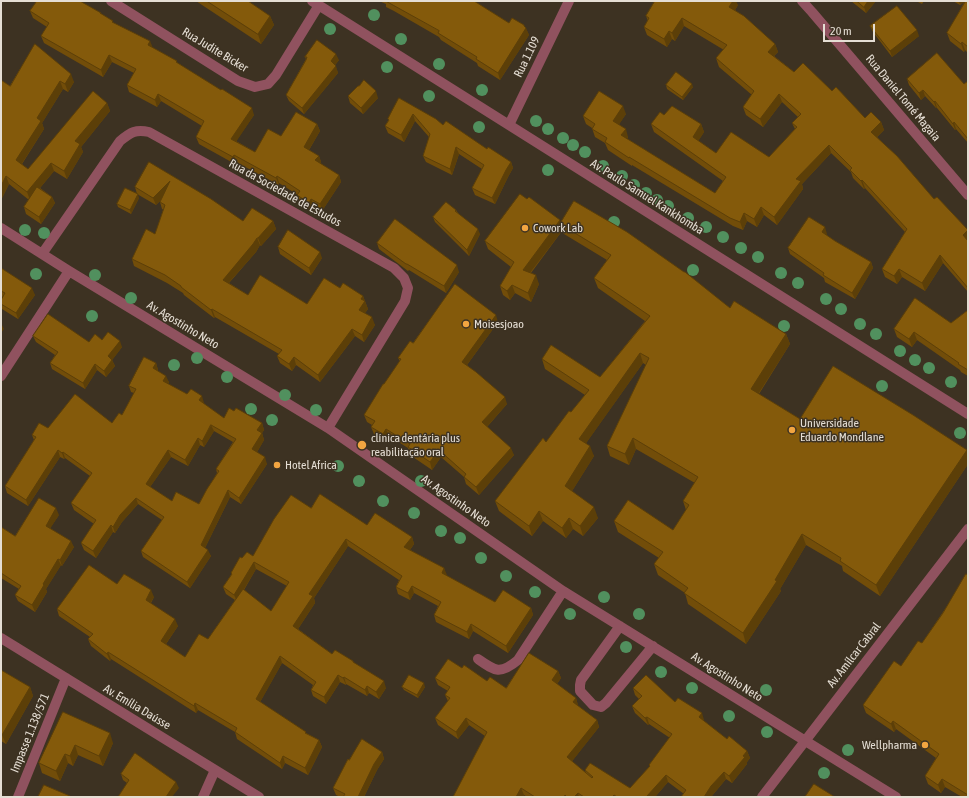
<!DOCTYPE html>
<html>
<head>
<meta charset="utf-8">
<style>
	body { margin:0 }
	#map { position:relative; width:969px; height:798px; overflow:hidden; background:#3d3222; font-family:"Asap Condensed",sans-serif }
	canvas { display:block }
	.frame { position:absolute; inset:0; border:2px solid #e5ded4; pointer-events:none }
	.scale { position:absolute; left:823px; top:24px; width:52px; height:18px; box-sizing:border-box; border:2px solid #e5ded4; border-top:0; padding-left:5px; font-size:12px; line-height:14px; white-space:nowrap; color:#e5ded4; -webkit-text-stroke:3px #3d3222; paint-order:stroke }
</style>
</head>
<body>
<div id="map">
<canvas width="969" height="798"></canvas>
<div class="frame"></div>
<div class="scale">20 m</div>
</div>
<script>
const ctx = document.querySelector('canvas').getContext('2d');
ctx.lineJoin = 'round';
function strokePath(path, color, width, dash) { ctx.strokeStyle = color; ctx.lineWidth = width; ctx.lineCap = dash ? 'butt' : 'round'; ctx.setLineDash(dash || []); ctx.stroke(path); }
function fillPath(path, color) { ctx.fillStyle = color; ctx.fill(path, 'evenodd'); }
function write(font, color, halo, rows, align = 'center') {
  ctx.font = font + ' "Asap Condensed",sans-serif'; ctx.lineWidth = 3; ctx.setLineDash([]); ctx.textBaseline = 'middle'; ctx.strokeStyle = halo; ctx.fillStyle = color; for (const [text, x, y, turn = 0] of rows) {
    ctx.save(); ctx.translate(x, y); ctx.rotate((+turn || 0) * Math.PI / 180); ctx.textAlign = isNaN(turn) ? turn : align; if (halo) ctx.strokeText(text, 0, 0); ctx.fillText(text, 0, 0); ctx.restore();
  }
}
strokePath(new Path2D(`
	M111 1 238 81 255 87 268 84 276 75 319 5
	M312 1 509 125 968 414
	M802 1 812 12 968 195
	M509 125 569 1
	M1 228 69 271 328 428 563 591 896 797
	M42 254 120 141C131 132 136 129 149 132L394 268 404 278 408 288 405 301 328 428
	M1 376 69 271
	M620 626 581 680 580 685V691L593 705 601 707 606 703 653 646
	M1 638 259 797
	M478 659C495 671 500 675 518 660L563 591
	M18 797 66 678
	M203 797 215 770
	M762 797 968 529`), '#90525f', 10);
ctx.fillStyle = '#51905e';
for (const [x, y] of [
	[374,15],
	[330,29],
	[401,39],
	[439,64],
	[387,67],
	[482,90],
	[429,96],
	[536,121],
	[479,127],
	[548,129],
	[563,138],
	[573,145],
	[585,152],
	[603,166],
	[548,170],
	[622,176],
	[634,185],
	[646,193],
	[657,200],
	[668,206],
	[688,218],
	[614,222],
	[706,227],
	[25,230],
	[44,233],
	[723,237],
	[741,248],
	[758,257],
	[693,270],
	[781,273],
	[36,274],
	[95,275],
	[798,283],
	[131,298],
	[826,299],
	[841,309],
	[92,316],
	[860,324],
	[784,326],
	[876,334],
	[900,351],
	[197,358],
	[915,360],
	[174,365],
	[929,368],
	[227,377],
	[951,382],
	[882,386],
	[285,395],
	[251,409],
	[316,410],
	[272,420],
	[960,433],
	[338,466],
	[359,481],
	[421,481],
	[383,501],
	[414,513],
	[441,531],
	[460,538],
	[481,558],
	[506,576],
	[535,592],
	[604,597],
	[570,614],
	[639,614],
	[626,647],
	[661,672],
	[692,688],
	[766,690],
	[729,716],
	[767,732],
	[848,750],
	[824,773]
]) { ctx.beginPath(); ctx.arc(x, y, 6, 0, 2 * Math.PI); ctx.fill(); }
fillPath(new Path2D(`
	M196 1H248L270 16 274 25 261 44Z
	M379 1H474L509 23 525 27 529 35 500 80 478 66 477 63 441 40 439 37 394 11 386 7V4Z
	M851 1H876L866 13Z
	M916 1H924L922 4Z
	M953 1H968V53L965 50 964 52 950 41 947 33 965 1 960 5Z
	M738 5 735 10 775 44 778 52 774 56 794 72 832 91 865 118 881 122 884 130 877 137 968 241V292L943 263 925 291 902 277 897 284 885 277 882 269 905 232 865 188 864 189 853 178 851 172 831 153 802 184 803 189 777 225 764 215 757 227 747 221 743 230 733 226 632 165V166L608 150 605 143 595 137 592 128 586 124 583 116 626 114 619 124 628 137 627 139 715 193 723 181 654 132 651 124 664 115 701 124 704 132 698 141 716 153 769 157 795 129 792 123 798 117 782 102 763 127 746 115 743 107 752 95 719 67 716 58 724 50 684 26 675 41 672 39 667 47 647 35 644 27 648 21 646 16Z
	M30 11 101 14 113 23 178 63 254 115 236 141 255 152 281 136 317 124 320 131 309 150 319 156 321 162 320 164 339 175 341 182 322 211 314 206 311 210 300 202 298 195 279 183V185L236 162 235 164 199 144 196 137 202 126 161 101 157 107 129 92 127 85 134 73 112 62 103 77 44 43 41 36 47 27 33 18Z
	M870 26 919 36 892 57 873 32Z
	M35 44 74 82 68 92 63 89 42 123 44 129 22 164 28 169 107 103 110 111 81 147 83 152 67 179 54 171 40 188 52 197 55 203 41 224 26 214 24 207 29 200 9 184 1 200V80L10 86Z
	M305 57 339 60 335 65 338 73 304 114 289 101 286 95 306 59Z
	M907 79 964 84 968 81V143L956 129 955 130 937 108H936L925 96 921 100 909 85Z
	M666 85 693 87 683 100 667 89Z
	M348 96 378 98 363 114 350 103Z
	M399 98 443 125 511 162 513 168 508 177 495 204 475 195 472 188 482 169 459 154 452 175 426 162 423 156 429 137 415 121 404 142 388 133 385 126 388 121V119Z
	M135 187 243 221H273L276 229 261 246 260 245 256 252 229 283 248 295 307 304 340 288 363 296 368 309 365 313 375 325 364 342 355 336 320 382 296 365 292 371 280 363 277 356 279 354 215 317 214 318 184 295 183 293 167 283 134 266 132 259 155 234 164 210 162 209 160 202V201L156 205 137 194Z
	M139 198 131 214 118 207 117 204Z
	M527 199 561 222 730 308 786 334 790 344 759 394 800 419 967 450 968 453V464L880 596 843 571 842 566 806 545 780 589 781 591 746 644 688 604 685 593 658 575 654 564 659 558 618 532 614 521 673 530 686 510 683 501 695 483 636 449 629 465 610 456 607 446 646 365 643 363 586 443 594 456 572 491 598 518 583 536 573 529 566 538 543 521 532 536 499 511 495 501 546 442 585 395 545 369 542 359 600 377 645 321 598 288 594 278 607 260 564 234 562 231 531 273 539 284 531 302 515 293 510 300 503 295 500 286 511 267 488 249 485 241Z
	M456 210 458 213 480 234 469 256 435 222 433 217Z
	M827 234 826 235 835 241 871 262 873 268 855 299 825 282 824 278 790 254 788 248Z
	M377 243 459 272 446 293 409 270 408 271 379 249Z
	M278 247 322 258 311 275 280 254Z
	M1 268 35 295 18 319 2 309 1 307V300L3 297 1 296Z
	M968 310V376L961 372 960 370 917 340 912 347 897 337 894 329 951 323Z
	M498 322 467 365 507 404 487 427 514 455 479 495 466 484 464 477 441 457 432 470 410 455 408 448 389 436 386 441 374 434 371 427 372 425 367 422 364 415 400 361 398 358 413 343Z
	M33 336 89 342 102 340 122 347 112 360 115 366 106 377 97 370 85 389 52 369 50 363 55 355 36 342Z
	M156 363 158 370V371L169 382 168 384 204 403 203 404 224 418 234 411 262 423 264 430 262 433 264 440 257 452 267 464 241 504 230 497 205 548 211 556 190 588 143 557 141 551 162 520 138 504 122 522 115 533 113 532 96 558 84 550 81 543 94 524 74 510 71 503 90 476 65 458 64 459 60 457 28 506 7 493 5 486 34 440 32 435 48 428 112 423 122 415 134 393 131 392 129 386ZM214 431 233 442 216 469 217 473 199 504 172 501 150 487 171 457 188 466 200 445 204 447Z
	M311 508 367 525 412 537 414 544 410 550 444 568 446 576 495 602 531 608 533 615 508 653 473 631 469 639 436 622 434 615 438 606 414 593 410 600 398 594 396 587 399 580 348 546 314 598 315 603 298 629 332 654 353 661 354 663 386 688 379 699 369 693 367 696 346 684V685L340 682 326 704 313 696 311 690 313 685 282 663 260 702 306 732V733L319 740 322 747 308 775 285 763 282 769 237 739 235 732 198 710 196 713 111 659 110 661 91 646 88 639 90 637 59 616 57 609 117 584 154 597 151 603 178 626 166 644 185 657 208 639 235 600 226 594 223 587 231 575V573L242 558 253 556ZM256 569 287 586 271 611 244 590Z
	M59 515 50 528 74 547 62 566 61 565 46 589 47 592 35 612 18 601 15 595 19 589 1 578V527L15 536Z
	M968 575V797H962L945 787 941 793 928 784 925 776 936 758 896 729 894 732 866 713 863 705 901 666 922 643Z
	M462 668 487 681 506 688 558 671 561 678 557 684 576 698 578 706 597 720 599 727 572 761 586 774 585 770 630 788 650 766 649 765 670 738 649 724 648 725 635 713 632 706 639 699 635 695 633 688 675 702 704 720V721L727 739 747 751 750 758 747 762V764L732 783 726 779 711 797H681L684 794 668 782 655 797H527L524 795 523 797H453L485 736 469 725 458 739 438 725 435 718 448 701 445 695 448 691 438 685 435 678Z
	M1 670 30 687 33 696 6 744 1 741Z
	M402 687H425L418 698 404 690Z
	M63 712 113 743 103 766 78 755 73 766 68 763 60 781 42 773 39 763Z
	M382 752 384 759 377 770 364 797H340L336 795 333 788 349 760Z
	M121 774 179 788 127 783 123 780Z`), '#724d09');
fillPath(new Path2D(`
	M733 1H736L738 5 732 15 729 7Z
	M868 1H876L866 13 864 7Z
	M959 1H966L960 5Z
	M270 16 274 25 261 44 258 34Z
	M682 18 684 26 675 41 672 33Z
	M524 25 526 29V28L529 35 500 80 498 73Z
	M917 30 919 36 892 57 890 51Z
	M669 31 672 39 667 47 664 39Z
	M150 41 153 48 148 45Z
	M962 42 965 50 964 52 961 44Z
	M775 44 778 52 770 60 768 52Z
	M336 54 339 60 333 68 331 61Z
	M109 55 112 62 103 77 101 70Z
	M336 66 338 73 304 114 302 108Z
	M71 74 74 82 68 92 65 84Z
	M60 81 63 89 42 123 44 129 19 168 16 160 37 118Z
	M692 84 693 87 683 100 682 97Z
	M923 90 925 96 921 100 919 93Z
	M376 91 378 98 363 114 361 108Z
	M158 94 161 101 157 107 155 100Z
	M779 94 782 102 763 127 760 119Z
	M935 101 937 108H936L934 102Z
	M107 103 110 111 81 147 83 152 67 179 64 171 75 141Z
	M623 106 626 114 616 129 613 121Z
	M252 108 254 115 234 145 231 139Z
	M413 114 415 121 404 142 401 135Z
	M881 122 884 130 874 140 871 132Z
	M954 122 956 129 955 130 953 124Z
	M317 124 320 131 307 153 304 147Z
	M701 124 704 132 696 145 693 137Z
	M626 129 628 137 624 143 621 135Z
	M829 145 831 153 802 184 803 189 777 225 774 217 796 179Z
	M456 147 459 154 452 175 450 169Z
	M234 155 236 162 235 164 233 157Z
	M319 156 321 162 318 167 315 160Z
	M511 162 513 168 508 177 495 204 492 198 506 170Z
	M51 163 54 171 30 200 27 192Z
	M339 175 341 182 322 211 320 204Z
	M6 176 9 184 1 200V186Z
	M277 176 279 183V185L276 178Z
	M862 180 865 188 864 189 861 181Z
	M170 181 173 188 156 205 153 198Z
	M138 194 139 198 131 214 130 210Z
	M52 197 55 203 41 224 39 217Z
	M311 199 314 206 311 210 309 203Z
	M761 207 764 215 757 227 754 219Z
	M744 213 747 221 743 230 740 222Z
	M560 220 562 226 560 224 562 231 526 278 523 270Z
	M273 221 276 229 261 246 258 238Z
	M825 227 827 234 824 238 822 232Z
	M478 229 480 234 469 256 467 250Z
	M968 230V241L966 243 963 235Z
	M257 238 260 245 256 252 225 287 223 280Z
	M320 252 322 258 311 275 309 268Z
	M940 255 943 263 925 291 922 283Z
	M871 262 873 268 855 299 852 293Z
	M457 265 459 272 446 293 444 286Z
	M899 269 902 277 897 284 894 276Z
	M536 275 539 284 531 302 528 293Z
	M512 285 515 293 510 300 507 291Z
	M32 288 35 295 18 319 16 313Z
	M363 296 368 309 362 317 359 310 361 299Z
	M212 309 215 317 214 318 211 310Z
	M496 315 498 322 464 369 462 362Z
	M372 317 375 325 364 342 362 335Z
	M1 323 4 329 1 333Z
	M352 329 355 336 320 382 318 375Z
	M914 332 917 340 912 347 909 339Z
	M786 334 790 344 755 399 751 389Z
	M120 341 122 347 110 363 108 356Z
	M640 353 643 363 582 449 579 439Z
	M294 357 296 365 292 371 289 364Z
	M112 360 115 366 106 377 104 371Z
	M156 363 158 370 155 375 153 368Z
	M95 364 97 370 85 389 83 383Z
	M166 376 169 382 166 388 163 381Z
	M202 396 204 403 201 407 199 400Z
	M505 397 507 404 484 430 482 422Z
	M262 423 264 430 262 433 264 440 255 456 252 449 257 430Z
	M211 425 214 431 204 447 202 441Z
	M386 429 389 436 386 441 383 434Z
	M198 438 200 445 188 466 185 460Z
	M633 438 636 449 629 465 625 454Z
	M590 446 594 456 569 496 565 486Z
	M511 448 514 455 479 495 476 487Z
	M58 450 60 457 28 506 26 500Z
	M168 450 171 457 148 490 146 484Z
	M439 450 441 457 432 470 430 462Z
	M967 450 968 453V464L880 596 876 585Z
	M63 452 65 458 64 459 62 453Z
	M265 457 267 464 241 504 239 498Z
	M228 490 230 497 203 552 201 545Z
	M136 498 138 504 122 522 115 533 113 527 120 515Z
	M594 507 598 518 583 536 580 526Z
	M56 508 59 515 48 532 46 526Z
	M539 511 543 521 532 536 529 526Z
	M569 518 573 529 566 538 562 528Z
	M111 525 113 532 96 558 93 551Z
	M802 534 806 545 780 589 781 591 746 644 743 633Z
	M412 537 414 544 407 554 404 547Z
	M346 539 348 546 314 598 315 603 296 632 293 626 309 594Z
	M71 541 74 547 62 566 60 560Z
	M208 550 211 556 190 588 187 582Z
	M58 559 61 565 46 589 47 592 35 612 32 605 43 584Z
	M254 562 256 569 237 601 234 595Z
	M444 568 447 575 444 580 442 573Z
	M412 586 414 593 410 600 408 593Z
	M151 590 154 597 148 607 146 600Z
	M531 608 533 615 508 653 506 646Z
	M175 619 178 626 163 648 161 641Z
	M471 624 473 631 469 639 467 632Z
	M108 652 111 659 110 661 107 654Z
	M280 656 282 663 258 706 256 699Z
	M558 671 561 678 555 687 552 680Z
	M338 675 340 682 326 704 324 697Z
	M344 677 346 684V685L343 678Z
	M384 681 386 688 379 699 376 692Z
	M424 683 425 687 418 698 417 695Z
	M367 686 369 693 367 696 365 690Z
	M30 687 33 696 6 744 2 735Z
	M576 698 578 705 576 709 573 702Z
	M195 703 198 710 196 713 194 706Z
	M702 713 704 720 702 724 699 717Z
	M647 717 649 724 648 725 645 718Z
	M466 718 469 725 458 739 456 732Z
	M597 720 599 727 570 764 567 757Z
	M893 721 896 729 894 732 891 724Z
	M110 733 113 743 103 766 99 756Z
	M319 740 322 747 308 775 305 768Z
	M75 745 78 755 73 766 70 756Z
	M747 751 750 758 747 762V764L732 783 729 776 743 756Z
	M382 752 384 759 377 770 364 797H358L374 764Z
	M65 754 68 763 60 781 56 771Z
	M283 756 285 763 282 769 280 763Z
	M724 772 726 779 711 797H704L711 786Z
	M666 775 668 782 655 797H648L647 796Z
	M942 779 945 787 941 793 938 785Z
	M176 782 179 788 172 797H166Z
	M521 788 524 795 523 797H516Z
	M578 793 579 797H574Z`), '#5c3f08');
const building = new Path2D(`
	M37 1H80L101 13H100L113 21 112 22 150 41 148 45 177 61 176 62 221 90 222 89 252 108 231 139 255 152 268 129 281 136 296 112 317 124 304 147 319 156 315 160 339 175 320 204 311 199 309 203 297 195 300 191 277 176 276 178 234 155 233 157 196 137 204 121 158 94 155 100 127 85 136 69 109 55 101 70 41 36 49 23 30 11Z
	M207 1H248L270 16 258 34Z
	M386 1H474L509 23 512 18 524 25V26L526 28 498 73 476 59 477 57 438 33 439 31Z
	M655 1H733L729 7 744 16 775 44 768 52 794 72 803 63 832 91 836 87 865 118 871 112 881 122 871 132 897 156 934 199 937 197 968 230 963 235 968 241V288L940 255 922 283 899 269 894 276 882 269 907 229 862 180 861 181 850 170 852 168 829 145 796 179 801 181 774 217 761 207 754 219 744 213 740 222 730 218 629 157V158L605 142 607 138 592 129 595 124 583 116 599 91 623 106 613 121 626 129 621 135 715 193 726 177 651 124 660 112 664 115 672 106 701 124 693 137 716 153 731 132 769 157 797 127 792 123 801 114 779 94 760 119 743 107 754 91 716 58 727 45 682 18 672 33 669 31 664 39 644 27 649 18 646 16Z
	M857 1H868L864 7Z
	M966 1H968V47L962 42 961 44 947 33Z
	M897 6 917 30 890 51 870 26Z
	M317 40 336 54 331 61 336 66 302 108 286 95 306 60 307 57H305Z
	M35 44 71 74 65 84 60 81 37 118 41 121 16 160 28 169 93 91 107 103 75 141 80 144 64 171 51 163 27 192 6 176 1 186V80L10 86Z
	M937 53 964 84 968 81V139L954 122 953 124 935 101 934 102 923 90 919 93 907 79Z
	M676 72 692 84 682 97 666 85Z
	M364 80 376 91 361 108 348 96 358 86H359Z
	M399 98 436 119 443 125 446 121 487 149 488 147 511 162 506 170 492 198 472 188 484 165 456 147 450 169 423 156 430 134 413 114 401 135 385 126 389 120 388 119Z
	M149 162 211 199 243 221 252 208 273 221 258 238H257L253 244 223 280 248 295 260 275 307 304 324 278 340 288 343 283 363 296 361 299 365 301 359 310 372 317 362 335 352 329 318 375 294 357 289 364 277 356 282 350 212 309 211 310 181 287V286L165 275 132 259 146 229 155 234 165 205 160 202 170 181 153 198 135 187Z
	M37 187 52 197 39 217 24 207Z
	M125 188 138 194 130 210 117 204Z
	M520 194 527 199 529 197 560 220 523 270 536 275 528 293 512 285 507 291 500 286 514 262 485 241Z
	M574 201 627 232 684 272H685L730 308 734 301 786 334 751 389 800 419 833 366 913 415 967 450 876 585 840 561 841 558 802 534 775 580 777 581 743 633 684 593 688 588 654 564 663 552 614 521 628 500 673 530 689 505 683 501 698 477 633 438 625 454 607 446 649 358 640 353 579 439 590 446 565 486 594 507 580 526 569 518 562 528 539 511 529 526 495 501 543 438 546 442 569 411 571 412 589 390 542 359 551 345 600 377 650 316 594 278 611 255 560 224Z
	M446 202 456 210 455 211 478 229 467 250 433 217Z
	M809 217 825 227 822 232 835 241 871 262 852 293 823 275 824 273 788 248Z
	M395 219 457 265 444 286 407 264H406L377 243Z
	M288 230 320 252 309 268 278 247Z
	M1 268 32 288 16 313 1 304V300L5 293 1 291Z
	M455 284 496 315 462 362 476 372 505 397 482 422 511 448 476 487 464 477 466 474 439 450 430 462 408 447 410 444 386 429 383 434 371 427 375 421 364 415 383 384H384L401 359 398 358 410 341 413 343Z
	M915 298 951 323 968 310V336H967L968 337V370L958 364 959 363 914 332 909 339 894 329Z
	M48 314 89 342 95 334 102 340 108 332 120 341 108 356 112 360 104 371 95 364 83 383 50 363 58 352 33 336Z
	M144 357 156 363 153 368 166 376 163 381 187 394 191 389 202 396 199 400 224 418 229 408 234 411 236 408 262 423 257 430 262 433 252 449 265 457 239 498 228 490 201 545 208 550 187 582 141 551 164 517 136 498 120 515 113 527 111 525 93 551 81 543 96 520 71 503 92 473 63 452 62 453 58 450 26 500 5 486 36 437 32 435 39 423 48 428 75 394 112 423 119 413 122 415 136 389 129 386ZM211 425 236 439 216 469 219 471 207 489 199 504 176 492 172 501 146 484 168 450 185 460 198 438 202 441Z
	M320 494 367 525 375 513 412 537 404 547 444 568 442 573 495 602 503 590 531 608 506 646 471 624 467 632 434 615 441 602 412 586 408 593 396 587 402 576 346 539 309 594 313 596 293 626 332 654 335 650 353 661V662L384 681 376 692 367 686 365 690 344 677 343 678 338 675 324 697 311 690 316 682 280 656 256 699 306 732 305 733 319 740 305 768 283 756 280 763 235 732 237 728 195 703 194 706 108 652 107 654 88 639 93 634 57 609 89 565 117 584 124 574 151 590 146 600 175 619 161 641 185 657 199 634 208 639 243 589 271 611 289 582 254 562 234 595 223 587 232 574 231 573 240 557 242 558 247 552 253 556 274 519 291 495 311 508Z
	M39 498 56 508 46 526 71 541 60 560 58 559 43 584 44 585 32 605 15 595 21 586 1 573V527L15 536Z
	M966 574 968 575V795L942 779 938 785 925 776 939 754 893 721 891 724 863 705 894 661 901 666 918 641 922 643 943 613Z
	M529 653 558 671 552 680 576 698 573 702 597 720 567 757 592 778 593 777 585 770 590 763 630 788 650 766 649 765 672 734 647 717 645 718 632 706 642 696 633 688 646 675 675 702 678 698 702 713 699 717 727 739 729 736 747 751 743 756 745 757 729 776 724 772 711 786 704 797H681L686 790 666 775 647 796 648 797H617L614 795 612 797H584L578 793 574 797H567L565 795 564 797H535L521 788 516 797H453L487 732 466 718 456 732 435 718 450 698 445 695 450 687 435 678 448 659 462 668 464 665 487 681 490 677 506 688Z
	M1 670 30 687 2 735 1 734Z
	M409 675 424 683 417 695 402 687Z
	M63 712 110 733 99 756 75 745 70 756 65 754 56 771 39 763Z
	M362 739 382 752 374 764 358 797H343L345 794 333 788 348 759 349 760Z
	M135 753 176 782 166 797H118L129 780 121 774Z
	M814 784 835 797H805Z
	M44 785 70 796 69 797H38Z`);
fillPath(building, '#845a0b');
strokePath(building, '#5c3f08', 1);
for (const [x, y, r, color] of [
	[525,228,4,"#f2a541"],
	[466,324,4,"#f2a541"],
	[792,430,4,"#f2a541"],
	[362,445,5,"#f2a541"],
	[277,465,4,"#f2a541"],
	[925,745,4,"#f2a541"]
]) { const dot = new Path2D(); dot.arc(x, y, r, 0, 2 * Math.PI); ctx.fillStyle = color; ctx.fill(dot); strokePath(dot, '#3d3222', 1.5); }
write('12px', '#e5ded4', '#3d3222', [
	["Rua Judite Bicker",215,50,31],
	["Rua 1.109",527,57,-64],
	["Rua Daniel Tomé Magaia",903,98,50],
	["Rua da Sociedade de Estudos",285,193,29],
	["Av. Paulo Samuel Kankhomba",647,197,32],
	["Av. Agostinho Neto",183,325,31],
	["Av. Agostinho Neto",456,501,35],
	["Av. Amílcar Cabral",854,655,-52],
	["Av. Agostinho Neto",727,677,32],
	["Av. Emília Daússe",137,707,31],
	["Impasse 1.138/571",30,733,-68]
]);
write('12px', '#e5ded4', '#3d3222', [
	["Cowork Lab",533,228],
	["Moisesjoao",474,324],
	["Universidade",800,423],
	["Eduardo Mondlane",800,437],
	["clínica dentária plus",371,438],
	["reabilitação oral",371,452],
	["Hotel Africa",285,465],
	["Wellpharma",917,745,"right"]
], 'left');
</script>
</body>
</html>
